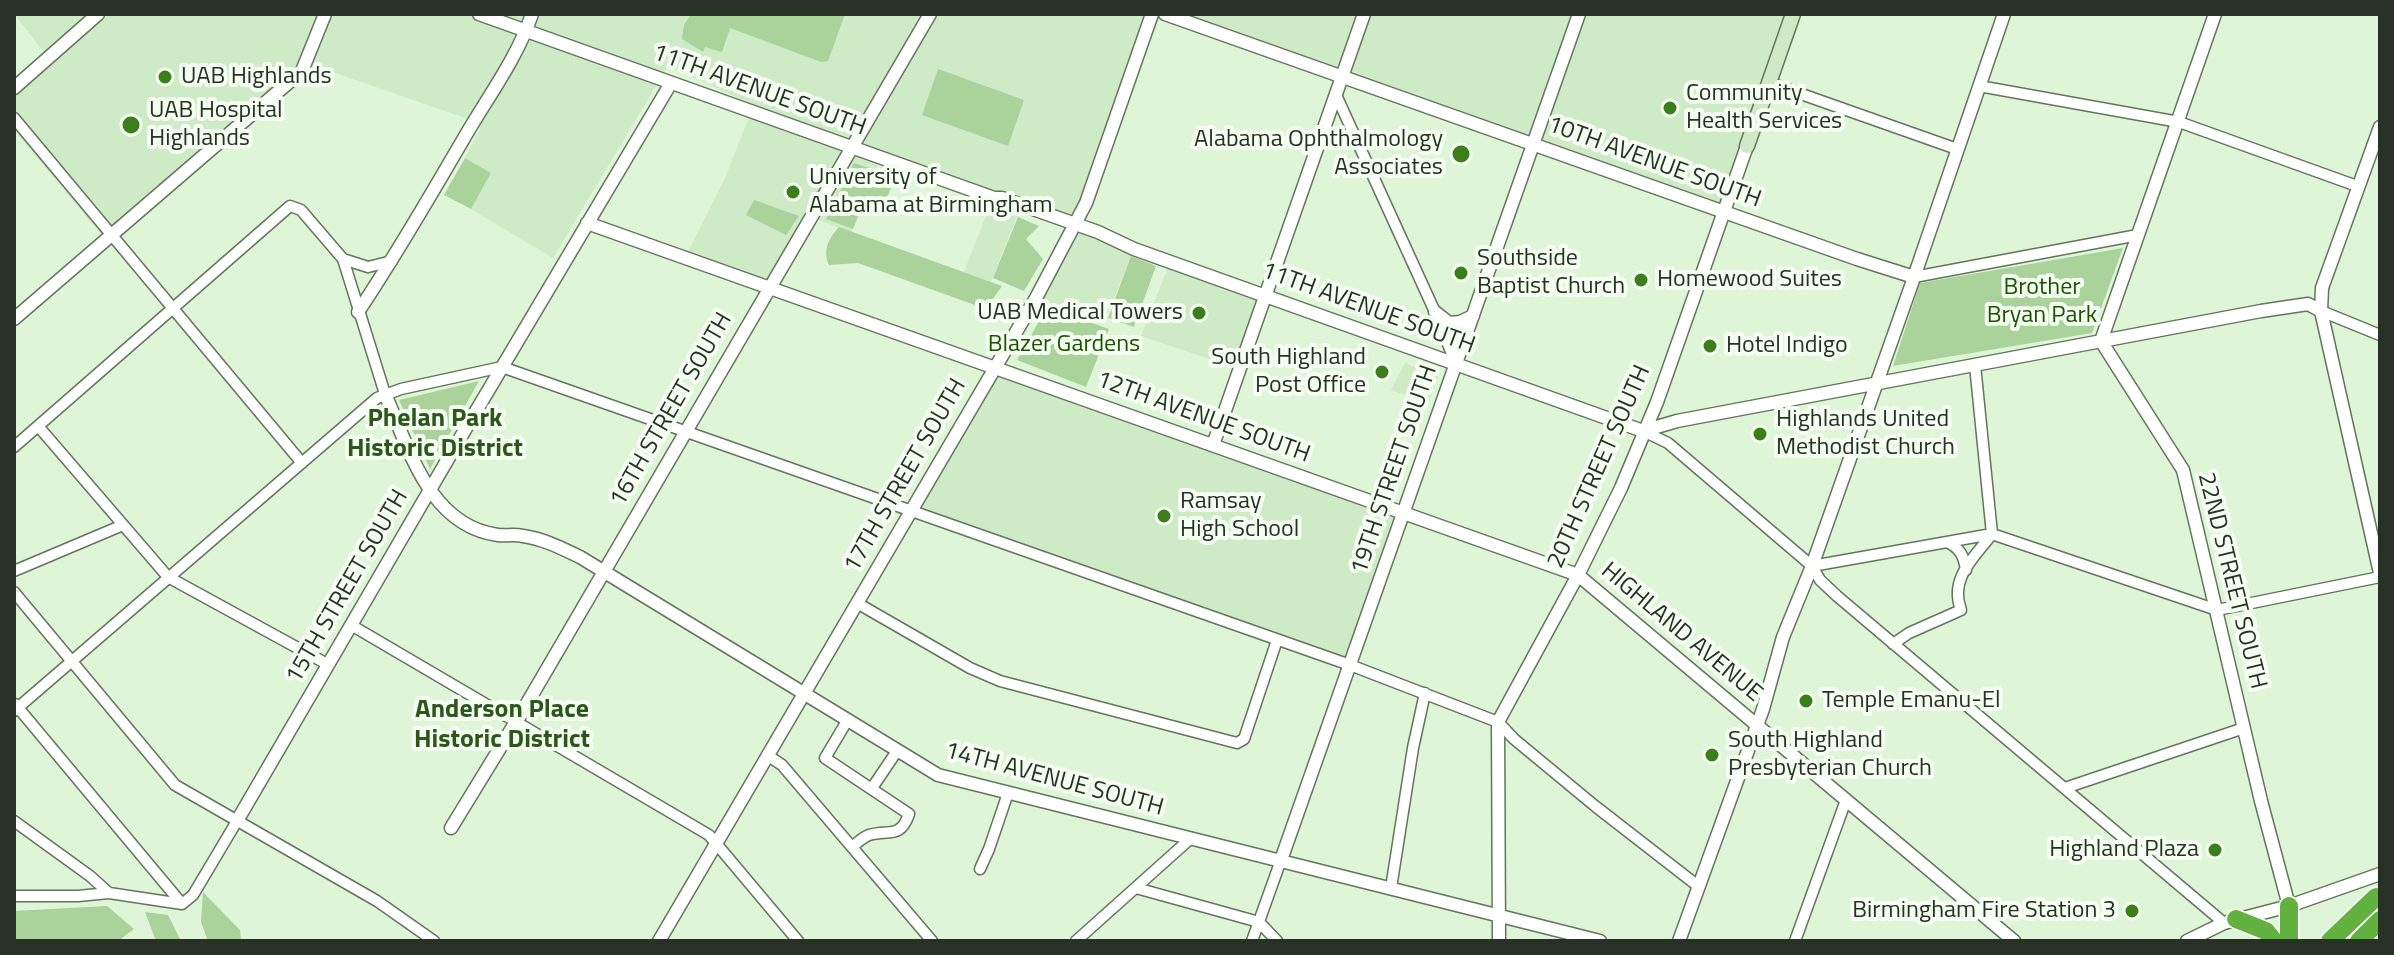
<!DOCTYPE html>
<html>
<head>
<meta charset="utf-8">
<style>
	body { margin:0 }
	#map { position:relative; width:2394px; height:955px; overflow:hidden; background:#def5d7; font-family:"Titillium Web",sans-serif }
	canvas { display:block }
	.frame { position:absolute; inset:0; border:16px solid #283125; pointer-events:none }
</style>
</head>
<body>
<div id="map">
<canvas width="2394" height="955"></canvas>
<div class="frame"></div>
</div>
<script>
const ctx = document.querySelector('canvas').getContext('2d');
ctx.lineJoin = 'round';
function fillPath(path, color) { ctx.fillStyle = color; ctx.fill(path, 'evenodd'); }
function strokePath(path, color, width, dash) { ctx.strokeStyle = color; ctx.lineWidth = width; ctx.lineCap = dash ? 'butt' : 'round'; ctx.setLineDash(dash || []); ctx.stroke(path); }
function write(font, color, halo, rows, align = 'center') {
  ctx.font = font + ' "Titillium Web",sans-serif'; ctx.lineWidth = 8; ctx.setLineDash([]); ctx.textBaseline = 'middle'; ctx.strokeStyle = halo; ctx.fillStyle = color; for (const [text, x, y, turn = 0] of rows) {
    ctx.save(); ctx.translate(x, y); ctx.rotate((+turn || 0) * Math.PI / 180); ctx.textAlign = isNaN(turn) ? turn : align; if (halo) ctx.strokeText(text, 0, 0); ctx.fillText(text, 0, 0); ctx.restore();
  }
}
fillPath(new Path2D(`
	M14 14H1789L1717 213 1712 216 1159 19 1076 225 1265 296 1240 369 1141 336 1170 262 1134 249 1104 322 1036 298 1074 229 1020 208 991 282 964 272 993 198 880 158 851 232 813 218 770 287 685 258 725 178 754 105 668 66 553 258 471 209 491 173 465 158 481 127 465 118 321 68 312 73 110 245 14 130V78L45 53Z
	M1405 363 1438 376 1428 404 1391 390Z
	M995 368 1403 513 1350 665 911 511Z`), '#cfeac6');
fillPath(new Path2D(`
	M691 14H845L828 61 821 62 730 28 722 52 705 47 703 52 682 39 684 25Z
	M938 69 1024 100 1008 146 922 115Z
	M465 158 491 173 471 209 444 195Z
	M854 163 896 177 883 206 865 200 853 229 826 219Z
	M754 200 799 216 786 235 746 215Z
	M1018 217 1039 226 1026 239 1043 259 1024 291 993 278Z
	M839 227 991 282 1002 286 986 309 858 263 829 265C822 250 829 238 839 227Z
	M2123 248 2092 333 1893 366 1920 283Z
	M1131 256 1156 266 1134 327 1108 318Z
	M1047 307 1109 329 1086 387 1017 360Z
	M479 381 430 469 399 400Z
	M203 892 240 930 241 941H208L201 922Z
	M107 906 134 929 118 941H14V911Z
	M145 912 168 915 181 941H156Z`), '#aad39b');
const minor = new Path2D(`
	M1770 83 1957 149
	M1979 86 2179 122 2357 186
	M1336 95 1435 312 1456 364
	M14 118 302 463
	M343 259 368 267 392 261
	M1914 277 2138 235
	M2321 311 2380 335
	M1975 365 1992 534
	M38 426 168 577 327 664
	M1643 431 1668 443 1812 566 1992 534 2217 610 2380 577
	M14 447 290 206 301 210 343 259 385 394
	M1947 542C1960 548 1964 556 1966 570
	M1812 566 1820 580 1837 596 2224 923
	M14 571 123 525
	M14 592 175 785 377 901 434 941
	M857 603 970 668 1000 681 1237 743 1244 739 1277 640
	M351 625 709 835 798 941
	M1893 644 1909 633 1961 610C1949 578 1974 558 1992 534
	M15 704 182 904
	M14 711 377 398 401 389 502 367 1350 665 1498 722 1514 739 1595 806 1698 886
	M847 721 825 758 909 814C900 840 888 829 869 835 863 837 857 843 852 847
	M767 755 782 765 932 941
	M872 788 897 751
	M2065 788 2244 728
	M14 821 90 876 109 893
	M980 869 989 849 1008 793
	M1136 888 1259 922 1277 941
	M1391 888 1413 748 1425 693
	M14 896H78L109 893 182 904 193 895 237 821
	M1076 941 1190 839
	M1252 941 1281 860
	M1795 941 1846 800`);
const tertiary = new Path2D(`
	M479 14 994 198H1002L1098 232 1134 249 1643 431
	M1165 14 1857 259 1914 277
	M2215 14 2101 341 2183 470 2261 801 2289 906
	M14 88 98 14
	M2380 127 2322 288 2321 311 2380 573
	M587 223 1578 575 2014 941
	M358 312C397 254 432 193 467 133 490 94 518 56 532 14
	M1435 312 1449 323 1460 322 1473 316
	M14 319 302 71 325 14
	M385 394C409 448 429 526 498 535 506 536 514 534 523 536 544 539 561 548 580 557L938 775 1600 941
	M1643 431 1677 421 2261 311 2308 304 2321 311
	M1213 445 1364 14
	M237 821 466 428 671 83
	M451 828 522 712 930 14
	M1281 860 1579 14
	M659 941 1036 298 1086 203 1152 14
	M1499 941 1498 722 1578 575 1621 488 1657 402 1747 146
	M1679 941 1763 709 1783 637 1812 566 1911 286 2004 14
	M2187 941 2224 923 2289 906 2380 874`);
const secondary = new Path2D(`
	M1747 146 1793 14`);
const motorway = new Path2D(`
	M2236 919 2266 931 2274 941
	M2289 941V906
	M2330 941 2376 897
	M2359 941 2380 920`);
strokePath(minor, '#62765b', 13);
strokePath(tertiary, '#62765b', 15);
strokePath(secondary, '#62765b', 17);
strokePath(motorway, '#fff', 21);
strokePath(minor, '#fff', 10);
strokePath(tertiary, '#fff', 12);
strokePath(secondary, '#d0e8c6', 14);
strokePath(motorway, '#63b241', 18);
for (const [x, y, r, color] of [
	[165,77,8,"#3c7d1c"],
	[1670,108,8,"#3c7d1c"],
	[131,125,10,"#3c7d1c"],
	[1461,154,10,"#3c7d1c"],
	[793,192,8,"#3c7d1c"],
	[1461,273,8,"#3c7d1c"],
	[1641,280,8,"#3c7d1c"],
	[1199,313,8,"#3c7d1c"],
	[1710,346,8,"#3c7d1c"],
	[1382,372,8,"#3c7d1c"],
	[1760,434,8,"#3c7d1c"],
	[1164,516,8,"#3c7d1c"],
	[1806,701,8,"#3c7d1c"],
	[1712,755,8,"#3c7d1c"],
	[2215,850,8,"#3c7d1c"],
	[2132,911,8,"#3c7d1c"]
]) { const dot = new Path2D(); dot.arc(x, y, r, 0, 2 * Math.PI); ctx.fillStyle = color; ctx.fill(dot); strokePath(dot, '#f4fef1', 3); }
write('24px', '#283125', '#f4fef1', [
	["UAB Highlands",181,77],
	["Community",1686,94],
	["Health Services",1686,122],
	["UAB Hospital",149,111],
	["Highlands",149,139],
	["Alabama Ophthalmology",1443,140,"right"],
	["Associates",1443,168,"right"],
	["University of",809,178],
	["Alabama at Birmingham",809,206],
	["Southside",1477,259],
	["Baptist Church",1477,287],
	["Homewood Suites",1657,280],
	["UAB Medical Towers",1183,313,"right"],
	["Hotel Indigo",1726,346],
	["South Highland",1366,358,"right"],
	["Post Office",1366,386,"right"],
	["Highlands United",1776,420],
	["Methodist Church",1776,448],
	["Ramsay",1180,502],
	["High School",1180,530],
	["Temple Emanu-El",1822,701],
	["South Highland",1728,741],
	["Presbyterian Church",1728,769],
	["Highland Plaza",2199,850,"right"],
	["Birmingham Fire Station 3",2116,911,"right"]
], 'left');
write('24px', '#283125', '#f4fef1', [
	["11TH AVENUE SOUTH",759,91,20],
	["10TH AVENUE SOUTH",1654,163,20],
	["11TH AVENUE SOUTH",1368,309,20],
	["16TH STREET SOUTH",672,410,-60],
	["12TH AVENUE SOUTH",1203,418,20],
	["20TH STREET SOUTH",1600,467,-66],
	["19TH STREET SOUTH",1395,470,-71],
	["17TH STREET SOUTH",906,476,-60],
	["22ND STREET SOUTH",2231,581,76],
	["15TH STREET SOUTH",348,587,-60],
	["HIGHLAND AVENUE",1681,633,40],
	["14TH AVENUE SOUTH",1054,780,15]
]);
write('24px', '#1e5200', '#f4fef1', [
	["Brother",2042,288],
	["Bryan Park",2042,316],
	["Blazer Gardens",1064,345]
]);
write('bold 26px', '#2d561b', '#f4fef1', [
	["Phelan Park",435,420],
	["Historic District",435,450],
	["Anderson Place",502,711],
	["Historic District",502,741]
]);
</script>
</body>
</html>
